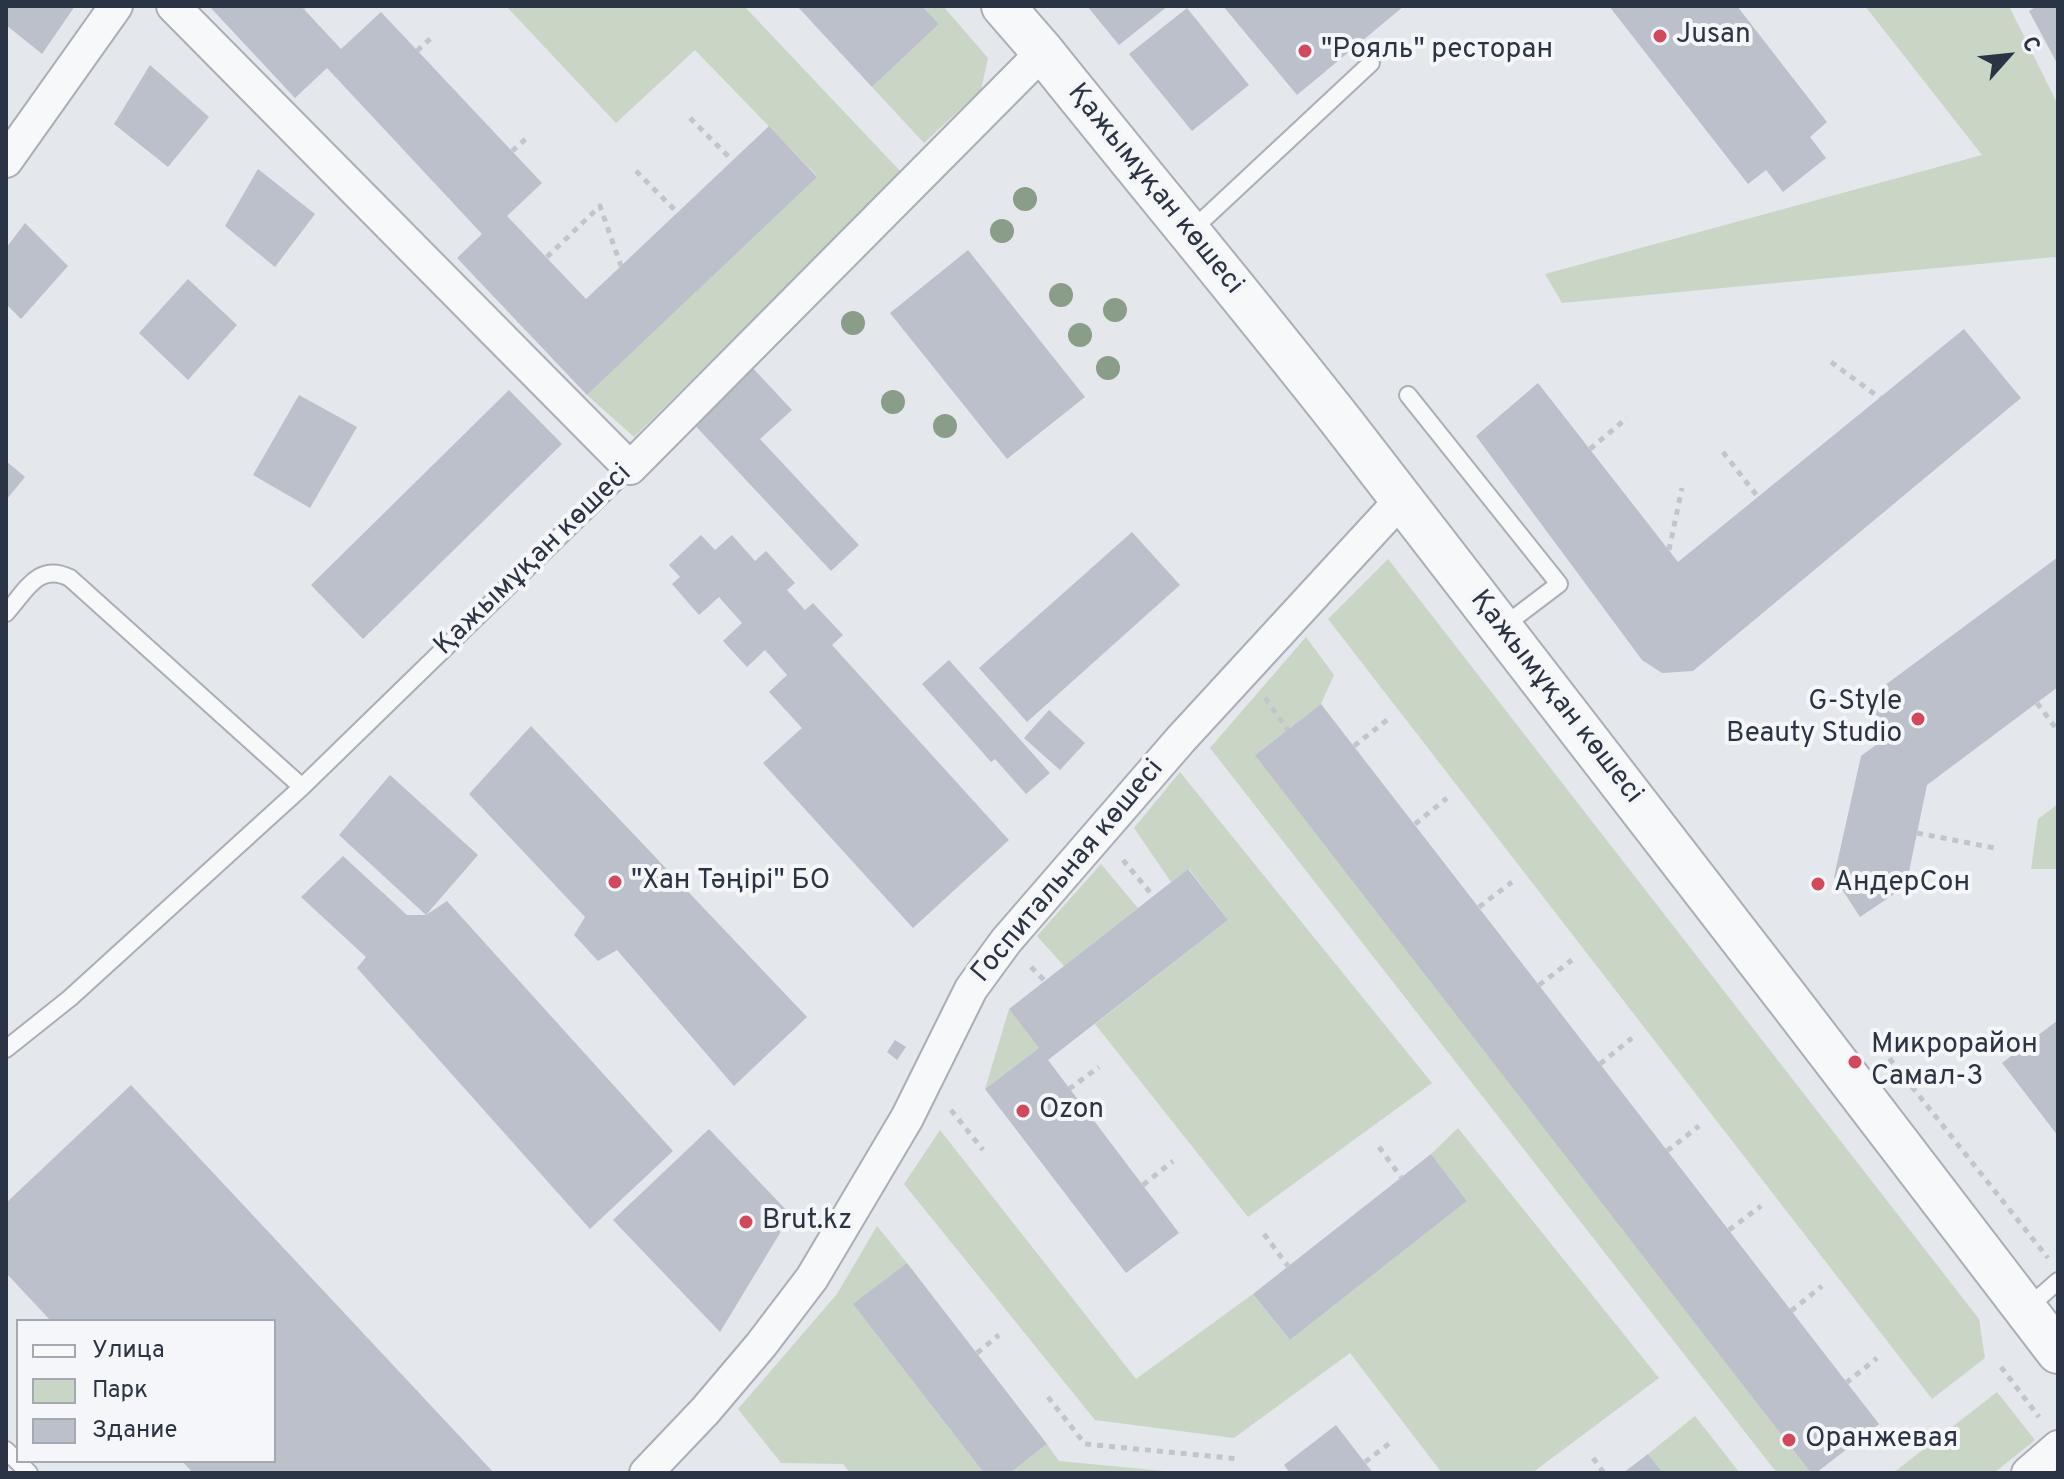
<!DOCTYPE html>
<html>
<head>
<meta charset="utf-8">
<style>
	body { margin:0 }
	#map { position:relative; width:2064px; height:1479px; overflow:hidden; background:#e4e7ec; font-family:Overpass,sans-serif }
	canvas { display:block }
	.frame { position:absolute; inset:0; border:8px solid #2b3445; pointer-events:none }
	.legend { position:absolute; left:16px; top:1319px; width:260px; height:144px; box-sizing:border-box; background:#f4f6f9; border:2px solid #a4a8b1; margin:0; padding:10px 14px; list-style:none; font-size:24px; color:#2b3445 }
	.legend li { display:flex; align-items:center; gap:16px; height:40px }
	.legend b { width:40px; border:2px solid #a4a8b1 }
	.north { position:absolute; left:1968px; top:16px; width:80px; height:80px; -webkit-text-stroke:6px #f4f6f9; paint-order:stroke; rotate:63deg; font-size:22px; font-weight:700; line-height:32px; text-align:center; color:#2b3445 }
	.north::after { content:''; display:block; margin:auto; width:28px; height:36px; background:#2b3445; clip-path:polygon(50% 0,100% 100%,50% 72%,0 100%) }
</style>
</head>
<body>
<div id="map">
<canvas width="2064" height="1479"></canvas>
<div class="frame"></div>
<ul class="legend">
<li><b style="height:10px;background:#f7f8fa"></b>Улица</li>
<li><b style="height:22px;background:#c9d6c5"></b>Парк</li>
<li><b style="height:22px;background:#bbc0ca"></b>Здание</li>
</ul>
<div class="north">С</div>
</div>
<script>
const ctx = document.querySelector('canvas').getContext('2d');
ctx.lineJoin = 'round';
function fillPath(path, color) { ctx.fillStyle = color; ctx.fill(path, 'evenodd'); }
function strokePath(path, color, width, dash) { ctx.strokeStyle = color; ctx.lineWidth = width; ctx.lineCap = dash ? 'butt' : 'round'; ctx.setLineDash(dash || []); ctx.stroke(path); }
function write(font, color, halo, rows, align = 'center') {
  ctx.font = font + ' Overpass,sans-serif'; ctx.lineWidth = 8; ctx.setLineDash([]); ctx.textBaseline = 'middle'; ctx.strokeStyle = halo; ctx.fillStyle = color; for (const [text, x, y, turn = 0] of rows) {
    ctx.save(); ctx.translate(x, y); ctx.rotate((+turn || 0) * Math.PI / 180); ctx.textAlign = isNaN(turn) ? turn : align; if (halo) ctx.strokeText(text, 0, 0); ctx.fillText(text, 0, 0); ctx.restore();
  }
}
fillPath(new Path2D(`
	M506 6H744L901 172 634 437 587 395 817 176 695 50 616 123Z
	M922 6H943L988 58 981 90 924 143 872 87 939 24Z
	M1865 6H2009L2058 105V261L2055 257 1562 303 1545 274 1982 155Z
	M1388 559 1979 1319 1985 1358 1932 1399 1328 619Z
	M1306 637 1334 675 1321 704 1256 754 1811 1473H1777L1210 748Z
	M1180 772 1432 1083 1248 1217 1095 1024 1228 920 1189 869 1171 882 1134 828Z
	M2058 804V869H2031L2038 819Z
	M1101 864 1138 908 1064 966 1037 936Z
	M1009 1009 1039 1048 985 1089Z
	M1458 1128 1659 1378 1532 1473H1442L1350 1353 1234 1438 1095 1420 904 1184 940 1130 1136 1379 1253 1294 1290 1340 1467 1201 1431 1154Z
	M877 1226 907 1263 854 1305 984 1473H850L843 1464 781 1463 738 1409 837 1294Z
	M1997 1392 2035 1440 1994 1473H1893Z
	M1695 1416 1740 1473H1663L1648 1454Z
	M1047 1444 1059 1461 1185 1473H1010Z`), '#c9d6c5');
fillPath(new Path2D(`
	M9 6H75L42 54 6 25V11Z
	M209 6H301L341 49 381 12 542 183 507 216 586 299 769 126 817 177 587 395 457 258 482 234 327 68 295 98Z
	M797 6H922L939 24 872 87Z
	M1087 6H1168L1119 45Z
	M1223 6H1404L1297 95Z
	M1609 6H1737L1827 122 1810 137 1826 158 1783 192 1766 170 1748 184Z
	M2037 6H2058V65L2029 11Z
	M1187 8 1249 85 1192 131 1129 54Z
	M150 65 209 117 168 167 114 124Z
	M258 169 315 214 275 267 225 226Z
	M25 223 68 266 21 319 6 304V248Z
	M968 250 1085 397 1007 459 890 313Z
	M188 279 237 325 188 380 139 333Z
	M1964 329 2021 398 1693 671 1662 673 1642 660 1476 436 1538 383 1678 562Z
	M749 364 792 410 760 439 859 545 831 571 690 420Z
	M509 390 562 444 363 639 311 585Z
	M299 395 357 427 310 508 253 475Z
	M6 461 25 477 6 500Z
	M1132 532 1180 585 1027 722 979 668Z
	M701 535 715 550 732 535 755 561 766 551 795 583 787 590 805 610 813 603 843 635 832 645 1009 840 913 928 763 763 802 728 769 692 787 675 765 650 747 667 723 641 742 623 719 597 699 615 672 584 680 577 669 565Z
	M2058 557V687L1927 785 1906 886 1860 917 1834 877 1861 756 1891 734 1865 700Z
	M949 660 1050 773 1026 794 995 759 991 762 922 684Z
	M1321 704 1879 1424 1816 1473H1811L1255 755Z
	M1049 710 1085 743 1060 770 1024 738Z
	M531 726 807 1017 734 1086 617 950 598 961 574 935 585 917 469 794Z
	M390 775 478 855 426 915 339 835Z
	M343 856 407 915H426L447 901 673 1151 590 1229 357 968 366 957 301 897Z
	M1188 869 1228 920 1048 1060 1179 1233 1126 1273 985 1089 1039 1048 1009 1009Z
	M2058 1020V1136L2002 1063Z
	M895 1040 906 1047 897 1060 887 1052Z
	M131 1085 494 1473H193L182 1461H274V1321H51L6 1273V1203Z
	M709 1129 791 1215 720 1332 613 1220Z
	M1431 1154 1467 1201 1290 1340 1253 1294Z
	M907 1263 1047 1444 1010 1473H984L853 1304Z
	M1336 1425 1373 1473H1290L1284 1465Z
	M1648 1454 1663 1473H1623Z`), '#bbc0ca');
const service = new Path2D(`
	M1191 231 1371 63
	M1408 395 1559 584 1501 628
	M6 613C26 591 38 562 70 578L302 787
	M6 1049 70 998 302 787 630 468
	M2026 1309 2058 1281
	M6 1450 29 1473`);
const minor = new Path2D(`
	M173 6 630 468 1043 52
	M6 161 116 6
	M646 1473 705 1411 761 1345 812 1278 907 1118 971 989 1006 941 1181 739 1401 500
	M2028 1473 2058 1447`);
const tertiary = new Path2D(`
	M1003 6 1043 52C1143 177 1246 300 1345 426 1584 734 1822 1042 2058 1352`);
strokePath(service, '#a9aeb7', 20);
strokePath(minor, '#a9aeb7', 36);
strokePath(tertiary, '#a9aeb7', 46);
strokePath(new Path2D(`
	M303 8 304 6
	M417 51 432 37
	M690 118 732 160
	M512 151 530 135
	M636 171 677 212
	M547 257 600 206 621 266
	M1831 362 1880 398
	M1590 449 1627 418
	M1723 452 1758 497
	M1669 550 1682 488
	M1265 698 1288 730
	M2037 703 2058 731
	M1354 746 1387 720
	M1415 824 1447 798
	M1917 833 1995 848
	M1123 860 1153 896
	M1479 907 1512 882
	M1031 967 1045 981
	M1539 985 1572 960
	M1882 1049 2048 1258
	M1600 1064 1632 1038
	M1069 1089 1099 1067
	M951 1110 983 1150
	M1379 1147 1401 1177
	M1667 1151 1699 1126
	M1143 1185 1173 1161
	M1729 1230 1761 1206
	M1264 1234 1288 1266
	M1791 1311 1822 1286
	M977 1353 999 1335
	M2001 1367 2039 1417
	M1846 1383 1877 1358
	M1048 1397 1085 1444 1240 1459
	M1593 1458 1604 1473
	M1365 1462 1390 1443`), '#c2c5cb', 5, [6, 6]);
strokePath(service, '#f7f8fa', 16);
strokePath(minor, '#f7f8fa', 32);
strokePath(tertiary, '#f7f8fa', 42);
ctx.fillStyle = '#899d89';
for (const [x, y] of [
	[1025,199],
	[1002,231],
	[1061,295],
	[1115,310],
	[853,323],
	[1080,335],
	[1108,368],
	[893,402],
	[945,426]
]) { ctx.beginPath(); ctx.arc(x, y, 12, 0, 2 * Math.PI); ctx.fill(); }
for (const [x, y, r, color] of [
	[1660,36,8,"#d1495b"],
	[1305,51,8,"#d1495b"],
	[1918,719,8,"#d1495b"],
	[615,882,8,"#d1495b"],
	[1818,884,8,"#d1495b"],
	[1855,1062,8,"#d1495b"],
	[1023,1111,8,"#d1495b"],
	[746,1222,8,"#d1495b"],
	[1789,1440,8,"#d1495b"]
]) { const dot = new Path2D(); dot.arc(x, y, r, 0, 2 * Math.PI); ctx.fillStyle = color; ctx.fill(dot); strokePath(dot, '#f4f6f9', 3); }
write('28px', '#2b3445', '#f4f6f9', [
	["Jusan",1676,36],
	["\"Рояль\" ресторан",1321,51],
	["G-Style",1902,703,"right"],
	["Beauty Studio",1902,735,"right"],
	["\"Хан Тәңірі\" БО",631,882],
	["АндерСон",1834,884],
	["Микрорайон",1871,1046],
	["Самал-3",1871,1078],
	["Ozon",1039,1111],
	["Brut.kz",762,1222],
	["Оранжевая",1805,1440]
], 'left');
write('28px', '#2b3445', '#f4f6f9', [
	["Қажымұқан көшесі",1154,190,51],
	["Қажымұқан көшесі",534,561,-44],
	["Қажымұқан көшесі",1555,698,52],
	["Госпитальная көшесі",1069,872,-50]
]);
</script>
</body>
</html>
